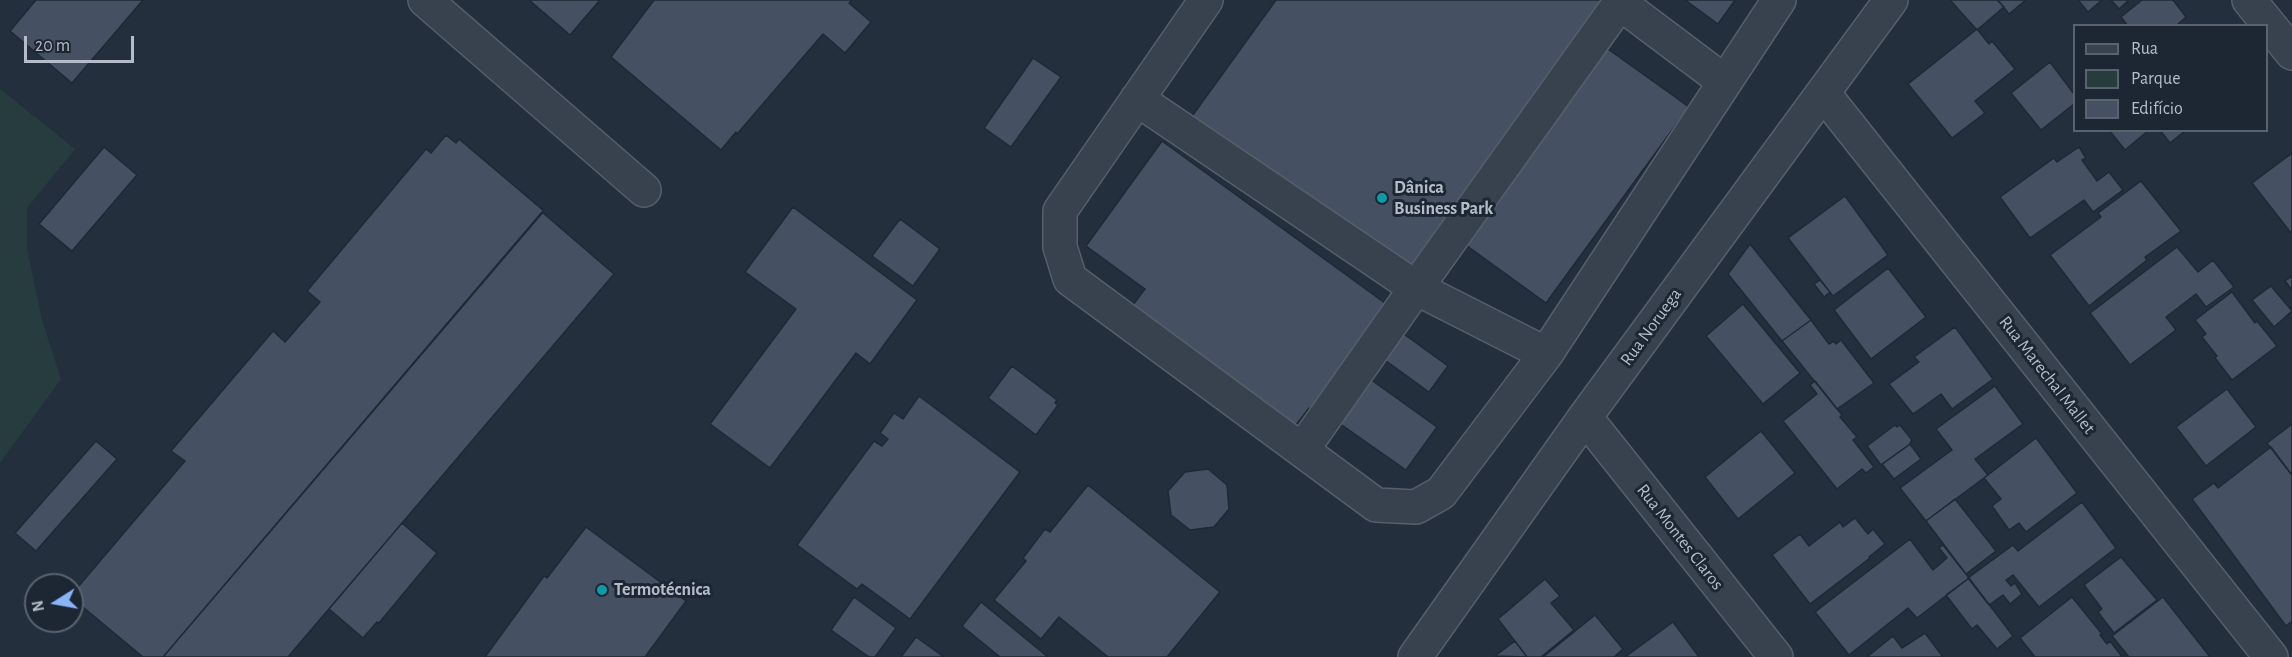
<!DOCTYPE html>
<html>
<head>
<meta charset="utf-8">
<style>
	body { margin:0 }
	#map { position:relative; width:2292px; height:657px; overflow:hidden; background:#242f3e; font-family:"Alegreya Sans",sans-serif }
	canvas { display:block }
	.legend { position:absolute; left:2073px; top:24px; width:195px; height:108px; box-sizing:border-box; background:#1d2633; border:2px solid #59626f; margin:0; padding:8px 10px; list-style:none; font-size:18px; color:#b4bcc9 }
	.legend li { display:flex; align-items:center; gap:12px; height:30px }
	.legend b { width:30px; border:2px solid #59626f }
	.north { position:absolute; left:24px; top:573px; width:60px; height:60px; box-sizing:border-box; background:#1d2633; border:2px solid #59626f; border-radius:50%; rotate:259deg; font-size:16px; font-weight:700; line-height:24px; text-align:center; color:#b4bcc9 }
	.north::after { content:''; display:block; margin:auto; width:21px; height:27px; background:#8ab4f8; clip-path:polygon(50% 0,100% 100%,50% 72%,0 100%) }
	.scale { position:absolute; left:24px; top:36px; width:110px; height:27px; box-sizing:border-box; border:3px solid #b4bcc9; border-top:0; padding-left:8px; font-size:18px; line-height:21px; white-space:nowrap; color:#b4bcc9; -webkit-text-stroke:4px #1d2633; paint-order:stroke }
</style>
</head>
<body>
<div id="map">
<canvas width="2292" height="657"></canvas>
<ul class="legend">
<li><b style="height:8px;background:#38414e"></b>Rua</li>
<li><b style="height:16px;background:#263c3f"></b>Parque</li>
<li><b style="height:16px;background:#455162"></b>Edifício</li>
</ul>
<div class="north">N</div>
<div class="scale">20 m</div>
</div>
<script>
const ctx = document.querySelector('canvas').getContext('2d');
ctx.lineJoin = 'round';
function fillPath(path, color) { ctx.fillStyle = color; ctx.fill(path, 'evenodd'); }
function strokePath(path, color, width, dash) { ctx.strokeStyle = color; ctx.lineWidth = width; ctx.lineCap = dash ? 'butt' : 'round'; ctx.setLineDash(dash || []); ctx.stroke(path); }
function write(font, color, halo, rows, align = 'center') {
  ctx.font = font + ' "Alegreya Sans",sans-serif'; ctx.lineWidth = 6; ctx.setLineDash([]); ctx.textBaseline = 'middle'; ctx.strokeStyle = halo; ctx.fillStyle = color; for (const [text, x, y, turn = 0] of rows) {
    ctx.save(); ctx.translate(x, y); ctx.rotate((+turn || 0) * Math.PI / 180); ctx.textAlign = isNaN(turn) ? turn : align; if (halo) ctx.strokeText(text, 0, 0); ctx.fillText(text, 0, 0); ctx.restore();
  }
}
fillPath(new Path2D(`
	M0 89 75 149 27 208V249L42 320 61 379 0 463Z`), '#263c3f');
const building = new Path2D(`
	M36 0H143L72 83 10 31Z
	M529 0H600L570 35Z
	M654 0H852L849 3 871 22 845 53 823 34 737 134 736 132 721 150 611 57Z
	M1276 0H1608L1408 277 1190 119Z
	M1685 0H1735L1718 24Z
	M1950 0H1997L2004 7 1977 30Z
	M1998 0H2026L2009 14Z
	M2078 0H2102L2088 12Z
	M2111 0H2129L2119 9Z
	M2142 0H2173L2186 17 2176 26H2128L2121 17Z
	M1977 29 1989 44 1992 41 2015 69 1975 101 1985 113 1952 138 1908 84Z
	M1601 44 1689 107 1546 303 1459 240Z
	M1033 58 1061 77 1011 147 984 128Z
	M2050 62 2074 94V104L2041 130 2011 93Z
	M2109 130H2149L2125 150Z
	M2160 130H2186L2170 143Z
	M446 135 456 143 459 139 544 211 163 657H143L72 598V594L185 461 171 451 273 331 285 342 320 302 307 291 426 149 431 153Z
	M1162 141 1389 306 1313 411 1309 408 1296 425 1132 306 1145 289 1086 246Z
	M104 147 137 175 72 251 39 224Z
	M2079 147 2086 158 2082 160 2097 181 2109 172 2123 190 2093 212 2084 200 2030 238 2000 197 2054 158 2057 162Z
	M2292 153V232L2291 233 2252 183Z
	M2141 181 2181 231 2145 257 2147 260 2089 306 2050 255 2101 217 2098 213Z
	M1845 196 1888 255 1833 296 1788 238Z
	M793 207 917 300 870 364 856 353 770 468 710 424 796 309 745 272Z
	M542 212 614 274 288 657H163Z
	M900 219 940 249 913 286 872 256Z
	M1750 244 1811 320 1782 341 1728 274Z
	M2177 247 2198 272 2213 260 2234 287 2206 307 2196 294 2166 317 2176 330 2130 365 2090 313Z
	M1888 268 1926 317 1871 359 1834 310Z
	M2292 276V290L2285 281Z
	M1820 280 1830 292 1824 297 1814 284Z
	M2271 286 2292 311 2274 327 2252 300Z
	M2232 292 2255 323 2257 321 2277 346 2232 380 2215 358 2217 356 2202 337 2206 334 2195 320Z
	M1743 304 1800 373 1763 404 1706 336Z
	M1811 320 1829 344 1834 341 1836 344 1841 340 1874 383 1837 409 1782 341Z
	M1955 327 1993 379 1952 409 1941 394 1913 414 1889 384 1919 362 1914 357Z
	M1401 332 1448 366 1429 392 1382 358Z
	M1012 366 1057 400 1055 403 1058 405 1036 435 988 398Z
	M1370 379 1437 427 1406 470 1339 423Z
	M1815 381 1842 415 1840 417 1857 437 1853 440 1874 467 1866 473 1862 469 1837 489 1783 421 1817 394 1810 385Z
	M1995 386 2023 424 1975 459 1988 475 1926 521 1900 488 1952 450 1936 429Z
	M2227 389 2256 427 2206 466 2176 427Z
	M919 396 1020 472 910 619 862 584 857 589 797 545 874 441 882 446 888 439 880 433 894 413 903 419Z
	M2292 424V472L2291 474 2267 443Z
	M1895 425 1897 427 1900 425 1912 440 1909 445 1881 465 1867 446Z
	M1761 431 1795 473 1738 519 1705 477Z
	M2036 438 2077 493 2026 532 2019 523 2009 530 1992 506 2001 499 1984 478Z
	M96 441 117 459 36 551 15 533Z
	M1910 444 1921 459 1894 479 1882 464Z
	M2271 447 2292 475V621L2286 626 2192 499 2214 483 2218 488Z
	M1208 469 1227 485 1229 509 1214 527 1190 530 1171 515 1168 491 1185 472Z
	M1088 485 1220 592 1167 657H1108L1059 617 1041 639 994 600 1026 561 1023 558 1045 529 1050 532Z
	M1955 499 1996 551 1966 574 1926 521Z
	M2082 502 2116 548 2039 607 2013 575 2006 580 2011 586 2015 583 2022 594 2010 604 2003 595 1989 605 1968 578 2013 545 2018 551Z
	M1855 518 1868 534 1873 529 1885 544 1869 557 1870 558 1810 604 1772 555 1800 534 1809 546 1840 522 1843 527Z
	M402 523 437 553 379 623 377 622 363 638 329 609Z
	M586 527 686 601 645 657H485L544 576 547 578Z
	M1910 539 1933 570 1947 558 1939 548 1943 545 1969 578 1917 618 1908 608 1849 655 1815 612Z
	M2121 557 2157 600 2114 633 2098 612 2102 609 2084 585Z
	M1969 578 2013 636 1997 649 1977 625 1972 629 1946 595Z
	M1545 579 1560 596 1551 603 1574 630 1541 657H1527L1498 619Z
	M854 597 896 628 875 657H869L831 630Z
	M2072 597 2102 634 2100 635 2107 644 2110 641 2122 657H2035L2020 638Z
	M2163 597 2210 657H2129L2112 636Z
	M981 602 1048 657H1000L962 626Z
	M1595 615 1623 649 1614 657H1543Z
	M1673 622 1699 657H1625Z
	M1925 633 1943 657H1867L1893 636 1902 648Z
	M916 637 944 657H901Z
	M1515 641 1527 657 1495 656Z`);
fillPath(building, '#455162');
strokePath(building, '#1f2835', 1.5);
const minor = new Path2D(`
	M425 0 644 190
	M1206 0 1060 211V247L1070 279 1376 505 1416 507 1441 493 1546 354 1779 0
	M2249 0 2292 53
	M1620 3 1725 82
	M1823 93 2271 657
	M1137 99 1416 288 1546 354
	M1585 417 1776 657
	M1302 450 1416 288 1622 0
	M1415 657 1585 417 1891 0`);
strokePath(minor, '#565f6c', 36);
strokePath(minor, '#38414e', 33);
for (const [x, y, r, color] of [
	[1382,198,6,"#0f9aa8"],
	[602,590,6,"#0f9aa8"]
]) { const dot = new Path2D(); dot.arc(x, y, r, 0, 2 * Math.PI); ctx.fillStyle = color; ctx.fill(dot); strokePath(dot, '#1d2633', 2); }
write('bold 18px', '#b4bcc9', '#1d2633', [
	["Dânica",1394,188],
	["Business Park",1394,209],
	["Termotécnica",614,590]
], 'left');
write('18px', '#b4bcc9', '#1d2633', [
	["Rua Noruega",1651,327,-54],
	["Rua Marechal Mallet",2047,375,52],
	["Rua Montes Claros",1680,537,52]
]);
</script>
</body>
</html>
